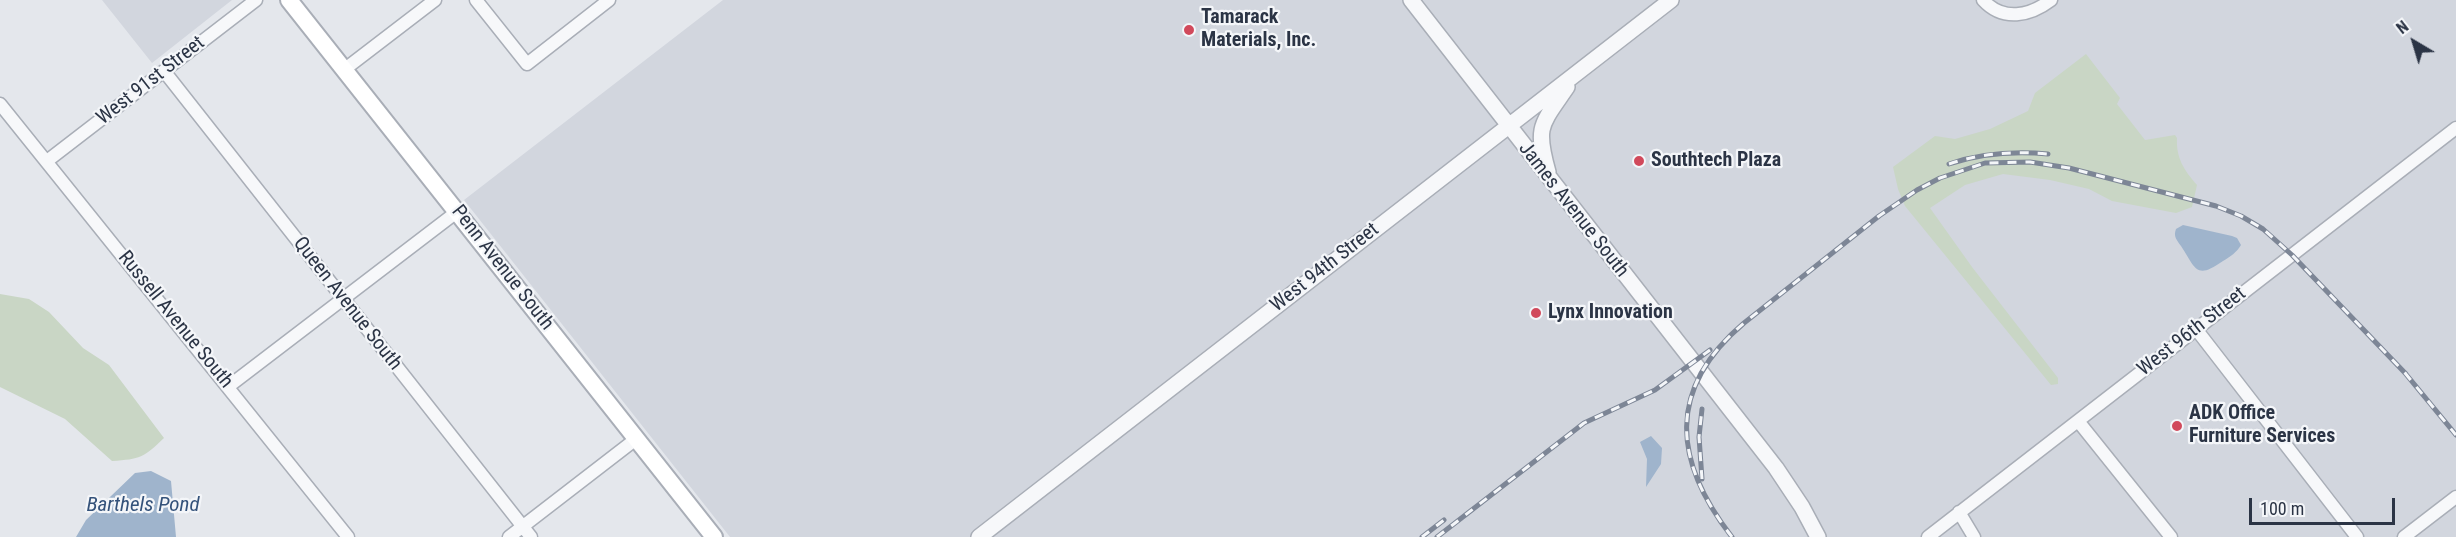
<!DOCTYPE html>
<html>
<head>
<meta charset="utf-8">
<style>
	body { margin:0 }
	#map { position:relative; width:2456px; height:537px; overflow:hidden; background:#e4e7ec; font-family:"Roboto Condensed",sans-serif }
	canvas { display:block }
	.north { position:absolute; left:2384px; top:12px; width:60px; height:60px; -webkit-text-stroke:4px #f4f6f9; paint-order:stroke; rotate:322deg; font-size:16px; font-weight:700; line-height:24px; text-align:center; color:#2b3445 }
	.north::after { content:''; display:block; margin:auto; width:21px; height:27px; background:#2b3445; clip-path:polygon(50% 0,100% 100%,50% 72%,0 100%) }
	.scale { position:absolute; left:2249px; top:498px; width:146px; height:27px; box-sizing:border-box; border:3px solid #2b3445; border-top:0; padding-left:8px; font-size:18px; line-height:21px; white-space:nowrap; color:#2b3445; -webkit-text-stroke:4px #f4f6f9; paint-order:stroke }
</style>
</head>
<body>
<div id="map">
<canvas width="2456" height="537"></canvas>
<div class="north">N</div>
<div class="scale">100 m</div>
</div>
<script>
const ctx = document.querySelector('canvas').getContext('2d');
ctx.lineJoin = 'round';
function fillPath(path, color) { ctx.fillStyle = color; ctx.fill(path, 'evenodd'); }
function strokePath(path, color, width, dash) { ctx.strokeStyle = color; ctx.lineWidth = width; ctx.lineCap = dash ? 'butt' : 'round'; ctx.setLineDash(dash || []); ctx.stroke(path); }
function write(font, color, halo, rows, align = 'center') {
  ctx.font = font + ' "Roboto Condensed",sans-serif'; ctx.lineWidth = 4.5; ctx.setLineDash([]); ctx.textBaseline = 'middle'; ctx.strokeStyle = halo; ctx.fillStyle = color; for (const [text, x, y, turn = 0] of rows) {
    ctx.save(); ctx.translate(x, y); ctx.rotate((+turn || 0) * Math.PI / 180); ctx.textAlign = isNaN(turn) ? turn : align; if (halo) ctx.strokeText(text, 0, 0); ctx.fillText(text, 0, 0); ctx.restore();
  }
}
fillPath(new Path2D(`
	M102 0H232L152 63Z
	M723 0H2456V537H730L464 200Z`), '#d2d6de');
fillPath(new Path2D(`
	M2086 54 2120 98 2117 104 2145 140 2175 135 2177 138C2176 158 2184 170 2197 185L2192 207 2176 213 2112 201 2089 189 2050 180 2003 174 1965 185 1930 208 1972 267 2058 378V384L2051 385 1905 206 1898 189 1893 167 1935 136 1955 139 1990 129 2028 111 2035 93Z
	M0 294 29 299 49 312 83 348 109 365 164 438C143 458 141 459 112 461L65 419 0 387Z`), '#c9d6c5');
fillPath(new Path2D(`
	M2183 225 2232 236 2237 238 2241 245C2237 252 2230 257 2223 261 2196 280 2196 269 2181 246 2177 240 2173 237 2176 229Z
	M1651 436 1662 448 1661 464 1646 487 1647 459 1640 442Z
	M151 471 171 481 176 537H76L86 520 135 473Z`), '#9fb4cc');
const minor = new Path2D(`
	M476 0 527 64 609 0
	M1983 0C2003 22 2030 16 2051 0
	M345 69 435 0
	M164 71 531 537
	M0 104 348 537
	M47 161 256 0
	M2196 329 2357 537
	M229 386 458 211
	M2078 421 2171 537
	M1959 512 1974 537
	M509 537 636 439
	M1928 537 2456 128
	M2404 537 2456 497`);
const tertiary = new Path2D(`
	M1411 0 1776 468 1802 507 1818 537
	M1548 172C1535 126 1541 125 1567 87
	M979 537 1671 0`);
const secondary = new Path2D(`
	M289 0 714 537`);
strokePath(minor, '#a9aeb7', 15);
strokePath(tertiary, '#a9aeb7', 18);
strokePath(secondary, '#a9aeb7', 20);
strokePath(minor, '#f7f8fa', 12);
strokePath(tertiary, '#f7f8fa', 15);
strokePath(secondary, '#fff', 16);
const rail = new Path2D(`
	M1949 164C1982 153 2013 151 2048 154
	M2405 373 2456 435
	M1702 479 1699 437 1702 409
	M1422 537 1444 520
	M1437 537 1584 423 1655 390 1710 350
	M1732 537C1673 461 1666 389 1744 323L1879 216 1917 190 1940 178 1985 163 2030 162 2069 168 2216 206 2241 216 2263 229 2292 255 2406 374`);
strokePath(rail, '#7d8696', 5);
strokePath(rail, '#f4f6f9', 3, [9]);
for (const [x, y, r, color] of [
	[1189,30,6,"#d1495b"],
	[1639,161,6,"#d1495b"],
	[1536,313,6,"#d1495b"],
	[2177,426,6,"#d1495b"]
]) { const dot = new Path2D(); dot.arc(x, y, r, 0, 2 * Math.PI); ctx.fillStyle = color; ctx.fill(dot); strokePath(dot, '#f4f6f9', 2); }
write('bold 20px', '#2b3445', '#f4f6f9', [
	["Tamarack",1201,18],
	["Materials, Inc.",1201,41],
	["Southtech Plaza",1651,161],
	["Lynx Innovation",1548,313],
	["ADK Office",2189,414],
	["Furniture Services",2189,437]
], 'left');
write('20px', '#2b3445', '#f4f6f9', [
	["West 91st Street",151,81,-38],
	["James Avenue South",1573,210,52],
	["Penn Avenue South",502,268,52],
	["West 94th Street",1325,268,-38],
	["Queen Avenue South",347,304,52],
	["Russell Avenue South",175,320,51],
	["West 96th Street",2192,332,-38]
]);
write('italic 21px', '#34527a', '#f4f6f9', [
	["Barthels Pond",143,506]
]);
</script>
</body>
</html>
